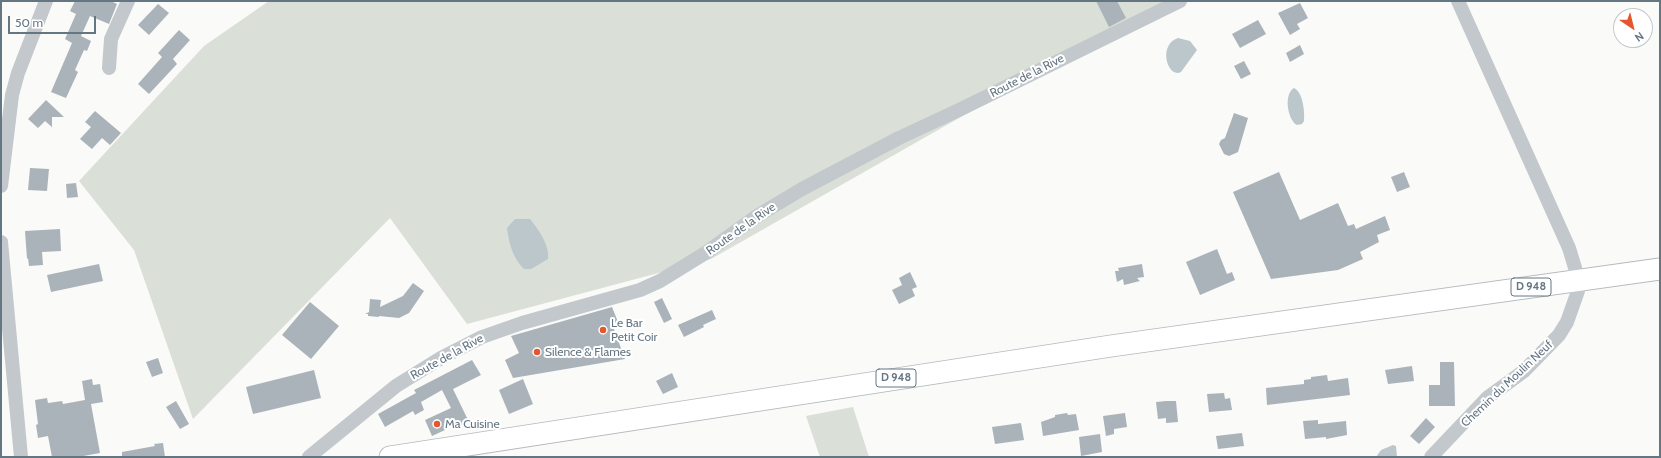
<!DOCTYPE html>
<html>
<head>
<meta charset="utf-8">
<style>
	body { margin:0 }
	#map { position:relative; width:1661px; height:458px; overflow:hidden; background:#fafaf8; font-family:Cabin,sans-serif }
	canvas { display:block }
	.frame { position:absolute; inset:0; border:2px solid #657683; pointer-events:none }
	.north { position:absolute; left:1613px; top:8px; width:40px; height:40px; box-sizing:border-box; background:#fff; border:1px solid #c1c8cd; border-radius:50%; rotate:145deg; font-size:11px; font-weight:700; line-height:16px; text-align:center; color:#657683 }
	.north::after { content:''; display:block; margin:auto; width:14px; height:18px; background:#e4572e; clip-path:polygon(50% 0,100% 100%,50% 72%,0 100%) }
	.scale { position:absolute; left:8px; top:16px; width:88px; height:18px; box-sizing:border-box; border:2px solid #657683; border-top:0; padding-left:5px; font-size:12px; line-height:14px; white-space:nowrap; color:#657683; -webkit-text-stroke:3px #fff; paint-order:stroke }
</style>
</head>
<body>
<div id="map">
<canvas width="1661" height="458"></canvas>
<div class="frame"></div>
<div class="north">N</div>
<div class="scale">50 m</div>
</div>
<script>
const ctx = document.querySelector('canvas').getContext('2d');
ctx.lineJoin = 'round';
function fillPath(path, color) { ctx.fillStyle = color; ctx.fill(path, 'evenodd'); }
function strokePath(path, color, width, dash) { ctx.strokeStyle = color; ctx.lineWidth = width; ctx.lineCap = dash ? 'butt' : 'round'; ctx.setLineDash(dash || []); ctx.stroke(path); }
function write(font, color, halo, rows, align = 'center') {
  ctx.font = font + ' Cabin,sans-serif'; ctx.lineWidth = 4; ctx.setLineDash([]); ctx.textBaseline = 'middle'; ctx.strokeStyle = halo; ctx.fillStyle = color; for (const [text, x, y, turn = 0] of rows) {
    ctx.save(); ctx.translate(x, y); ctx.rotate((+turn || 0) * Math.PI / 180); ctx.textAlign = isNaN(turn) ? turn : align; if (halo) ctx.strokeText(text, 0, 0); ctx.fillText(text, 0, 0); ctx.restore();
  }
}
fillPath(new Path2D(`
	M269 1H1165L711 259 467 324 390 218 193 419 134 250 79 181 204 46Z
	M853 407 869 457H820L806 416Z`), '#dadfd7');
fillPath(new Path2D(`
	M1178 38 1190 41 1197 50 1181 72C1168 79 1157 45 1178 38Z
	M1294 88C1303 92 1305 112 1304 121L1302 124 1297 125C1288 121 1283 94 1294 88Z
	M515 219H530C538 229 550 245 548 259L531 269H524C513 258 509 244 507 228Z
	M1393 445 1396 446 1397 457H1376L1381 450Z`), '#bbc7cb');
fillPath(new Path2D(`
	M75 1H111L117 4 109 24 90 16 81 36 91 41 87 51 84 50 75 70 78 72 66 98 51 92 72 43 65 39 76 14 70 11Z
	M1096 1H1117L1126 18 1109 27Z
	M1300 3 1308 18 1297 24 1300 29 1290 35 1278 13Z
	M158 4 169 13 149 35 138 25Z
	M1258 20 1266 34 1240 48 1232 34Z
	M179 30 190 40 173 59 177 64 149 94 138 84 162 57 158 53Z
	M1300 45 1304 54 1290 62 1286 53Z
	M1244 61 1251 74 1241 79 1234 66Z
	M46 100 64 117H52V127L45 121 38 128 28 119Z
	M95 111 121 133 110 145 102 138 92 149 80 139 91 127 85 122Z
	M1234 113 1248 118 1238 152 1229 156 1224 154 1219 144 1221 140 1225 138Z
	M30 168 49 169 47 191 28 190Z
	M1279 172 1300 220 1338 203 1348 226 1354 224 1356 229 1385 216 1390 230 1377 235 1379 242 1360 252 1363 259 1338 270 1271 279 1233 192Z
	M1404 172 1410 187 1397 192 1391 177Z
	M76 183 78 197 67 198 66 184Z
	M60 229 61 251 42 252 43 265 29 266 28 258 27 259 25 231Z
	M1217 249 1227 274 1232 272 1235 280 1200 295 1186 262Z
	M99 264 103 281 51 292 47 275Z
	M1142 264 1144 277 1137 278 1140 281 1124 285 1123 279 1117 282 1115 271H1119L1118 268Z
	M910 272 917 287 912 289 915 296 899 304 892 290 902 285 899 278Z
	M413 283 424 291 409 313 399 318 379 316V317L368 316V314H365L369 312 370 299 381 300 380 307 403 296Z
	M662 298 672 319 664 323 654 302Z
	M310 302 339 326 311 359 282 335Z
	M612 307 618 322 612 324 625 359 513 378 505 360 519 353 511 336Z
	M712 310 716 319 703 325 704 327 684 337 678 325Z
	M158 358 163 373 152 377 146 362Z
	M472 360 481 375 453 389 469 422 460 426 458 424 432 436 425 420 451 408 442 390 421 402 424 410 415 415 413 411 385 427 378 414 416 393 414 390Z
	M1440 362H1454L1455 406H1429V385H1440Z
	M1412 366 1414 381 1388 384 1385 370Z
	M314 370 321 398 253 414 246 387Z
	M672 373 678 387 663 394 656 381Z
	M1327 375 1328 381 1348 378 1350 395 1267 405 1266 388 1304 384V380L1311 379V377Z
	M92 379 93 385 100 384 103 402 91 404 100 453 78 457H52L48 436 38 438 36 425 38 424 35 400 47 398 48 403 62 401 63 404 85 400 82 381Z
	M523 379 533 404 509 414 499 390Z
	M1224 393 1225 399 1230 398 1232 410 1209 412 1207 394Z
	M176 401 189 424 180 429 166 407Z
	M1166 401H1176L1178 422 1166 423V418L1158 419 1156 402Z
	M1067 413 1068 415 1076 414 1079 430 1043 436 1041 422 1055 417V415Z
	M1125 413 1127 427 1114 429V434L1106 436 1103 416Z
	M1426 418 1435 427 1419 444 1410 436Z
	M1318 420V424L1346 421 1347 435 1326 439V437L1305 439 1303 421Z
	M1021 423 1024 440 995 444 992 427Z
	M1242 433 1244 446 1218 449 1216 436Z
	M1100 434 1102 452 1081 456 1079 437Z
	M163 443 165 457H122V452L155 446 154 444Z`), '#aab3b9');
const primary = new Path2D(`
	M390 457 1111 346 1660 269`);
strokePath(primary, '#b5babe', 23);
strokePath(new Path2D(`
	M109 68 111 39 128 1
	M1 186 12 95 18 73 46 1
	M1 242 21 457
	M309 457 396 386 441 358 482 337 522 323 640 290 660 281 707 252 757 216 802 189 899 138 961 109 1180 1
	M1431 457 1487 398 1524 371 1559 335 1567 322 1578 291 1576 271 1569 248 1458 1`), '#c3c8cc', 14);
strokePath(primary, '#fff', 21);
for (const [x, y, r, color] of [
	[603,330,4,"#e4572e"],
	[537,352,4,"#e4572e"],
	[437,424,4,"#e4572e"]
]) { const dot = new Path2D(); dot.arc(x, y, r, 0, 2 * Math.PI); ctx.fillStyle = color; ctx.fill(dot); strokePath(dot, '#fff', 1.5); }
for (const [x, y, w] of [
	[1531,287,40],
	[896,378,40]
]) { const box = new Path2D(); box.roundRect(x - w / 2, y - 9, w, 18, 3); ctx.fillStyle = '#fff'; ctx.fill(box); strokePath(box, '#657683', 1); }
write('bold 11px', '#657683', null, [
	["D 948",1531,287],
	["D 948",896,378]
]);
write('12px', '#657683', '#fff', [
	["Route de la Rive",1027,76,-27],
	["Route de la Rive",741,229,-35],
	["Route de la Rive",447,357,-29],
	["Chemin du Moulin Neuf",1507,384,-43]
]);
write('12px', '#657683', '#fff', [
	["Le Bar",611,323],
	["Petit Coir",611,337],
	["Silence & Flames",545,352],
	["Ma Cuisine",445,424]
], 'left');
</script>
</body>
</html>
